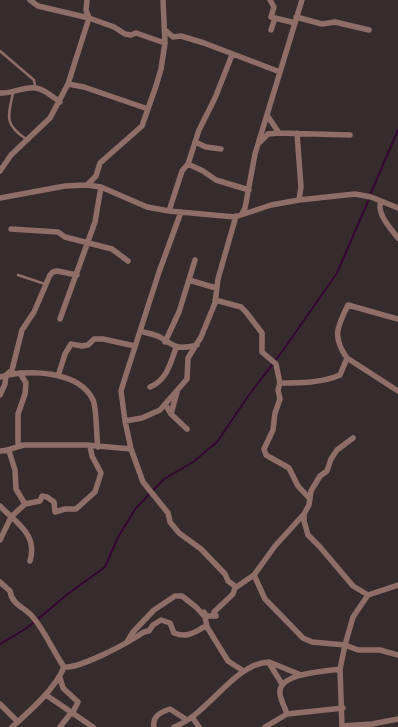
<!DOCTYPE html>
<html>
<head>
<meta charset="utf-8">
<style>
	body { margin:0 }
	canvas { display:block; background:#372c2d }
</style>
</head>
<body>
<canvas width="398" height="727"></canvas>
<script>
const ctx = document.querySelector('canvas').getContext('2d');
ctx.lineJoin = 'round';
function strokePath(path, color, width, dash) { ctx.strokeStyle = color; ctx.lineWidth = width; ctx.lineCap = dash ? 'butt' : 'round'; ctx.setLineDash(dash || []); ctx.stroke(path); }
strokePath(new Path2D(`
	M370 195 398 130
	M0 644 27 628 69 593 105 567 118 537 136 508 164 479 193 462 217 442 249 395 284 349 337 273 369 199`), '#360534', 2);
strokePath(new Path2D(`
	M0 51 34 80 35 86
	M13 93C8 117 4 124 26 139
	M18 275 45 284`), '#8f6e67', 2.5);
strokePath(new Path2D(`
	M30 0 38 6 89 18 114 27 125 34 131 35 136 33 165 43
	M270 0 274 7 271 17 275 18 271 30
	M296 17 322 24 335 22 369 30
	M275 18 295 23
	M165 30 173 37 181 36 204 43 280 72
	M68 84 84 87 148 109
	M0 93C12 94 24 86 36 88 44 89 53 97 60 102
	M267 115 279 133
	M297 133 301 187 299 200
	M195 142 206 147 221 149
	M260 142 268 134 279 133 350 135
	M188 164 203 171 216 180 249 190
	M0 171 11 155 50 118 68 84 89 18 86 10 87 0
	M87 185 96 176 100 163 142 126 156 86 161 69 165 43 163 0
	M0 198 65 186 87 185 101 187 147 207 169 211 235 217 271 205 299 200 355 194 371 197 398 208
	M381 201C376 213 391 229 398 238
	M169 211 182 171 188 164 199 130 215 98 232 55
	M181 212 159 272 124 381 121 391 125 421 131 449 143 482 168 513 170 522 179 533 201 549 225 574 228 581 235 586V588L254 575 275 546 304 514
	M242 214 245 208 255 154 302 0
	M11 229 58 232 65 237 112 249 128 261
	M189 280 216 288
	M215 300 241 307 246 312 262 333V352L276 364 280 383 278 390 280 399 275 413 273 430 264 449 266 455 289 468 298 486 310 499
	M60 319 95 222 101 187
	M140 331C146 333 154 334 160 337 176 347 177 350 197 345
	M165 342 179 312 195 260
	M347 358 398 391
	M58 376 65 354 71 344 82 346 88 345 94 339H103L135 346
	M0 377C26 369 79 370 93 400 97 409 96 435 98 447
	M280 383C300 383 322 383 340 375L347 358C332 337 337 327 348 305L398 319
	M150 387C167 380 170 364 176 348
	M0 395 5 384 6 375 12 370 22 330 34 312 50 275 53 272 57 271 77 275
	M165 404 171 414 187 429
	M171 414 177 392
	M125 421 142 418 160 410 187 379 188 358 201 337 215 303 218 279 236 216
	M353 438 337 450 331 459 327 471 320 476 311 491 309 505 304 514V521L308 535 320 547 353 586 368 595
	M18 446V414L25 394 26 383 20 373
	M0 451C10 451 16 446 25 445H87L131 449
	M9 451 15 470 16 489 25 504
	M0 506C16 523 38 534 30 561
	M0 540 11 517 25 504 40 501 42 496 47 497 54 502 55 512 65 509H76L95 492 101 473 92 456 90 446
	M254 575 265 599 303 638 312 642 345 645 358 650H380L398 655
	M0 582 10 591C12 605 24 607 32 616 45 631 53 651 64 667
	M204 612 206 616H216L214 612 233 594 235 588
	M127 642 133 632 154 610 175 596H182L196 607 205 617 207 627 228 661 242 670
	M269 663 282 684
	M64 667C78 669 122 646 136 637 141 634 143 631 149 631L153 625 161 620 170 623 174 633C187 638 193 633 204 627H207
	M60 678 63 688 78 702 72 714
	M46 695 93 727
	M0 704 18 722
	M287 714C285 707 279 698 280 691 281 673 327 671 340 669
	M192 717 199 727
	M342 726 372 724 398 719
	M12 727C29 712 56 688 64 667
	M60 727 71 713
	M154 727C152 716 161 712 170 709L187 720
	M174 727C209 714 233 664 269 662L301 675
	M265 727 287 714 343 708
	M342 727 340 669 345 645 353 617 368 595 398 585`), '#8f6e67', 5.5);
</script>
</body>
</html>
